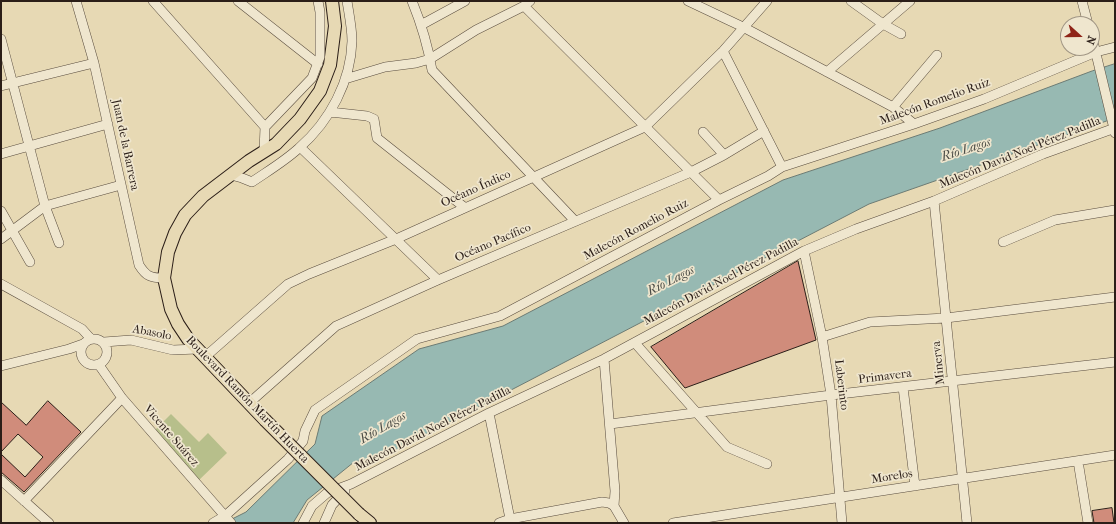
<!DOCTYPE html>
<html>
<head>
<meta charset="utf-8">
<style>
	body { margin:0 }
	#map { position:relative; width:1116px; height:524px; overflow:hidden; background:#e7d9b4; font-family:"IM FELL French Canon",serif }
	canvas { display:block }
	.frame { position:absolute; inset:0; border:2px solid #2b1e18; pointer-events:none }
	.north { position:absolute; left:1060px; top:16px; width:40px; height:40px; box-sizing:border-box; background:#efe6ce; border:1px solid #a19685; border-radius:50%; rotate:111deg; font-size:11px; font-weight:700; line-height:16px; text-align:center; color:#2b1e18 }
	.north::after { content:''; display:block; margin:auto; width:14px; height:18px; background:#8f2418; clip-path:polygon(50% 0,100% 100%,50% 72%,0 100%) }
</style>
</head>
<body>
<div id="map">
<canvas width="1116" height="524"></canvas>
<div class="frame"></div>
<div class="north">N</div>
</div>
<script>
const ctx = document.querySelector('canvas').getContext('2d');
ctx.lineJoin = 'round';
function fillPath(path, color) { ctx.fillStyle = color; ctx.fill(path, 'evenodd'); }
function strokePath(path, color, width, dash) { ctx.strokeStyle = color; ctx.lineWidth = width; ctx.lineCap = dash ? 'butt' : 'round'; ctx.setLineDash(dash || []); ctx.stroke(path); }
function write(font, color, halo, rows, align = 'center') {
  ctx.font = font + ' "IM FELL French Canon",serif'; ctx.lineWidth = 3.5; ctx.setLineDash([]); ctx.textBaseline = 'middle'; ctx.strokeStyle = halo; ctx.fillStyle = color; for (const [text, x, y, turn = 0] of rows) {
    ctx.save(); ctx.translate(x, y); ctx.rotate((+turn || 0) * Math.PI / 180); ctx.textAlign = isNaN(turn) ? turn : align; if (halo) ctx.strokeText(text, 0, 0); ctx.fillText(text, 0, 0); ctx.restore();
  }
}
fillPath(new Path2D(`
	M171 414 199 442 208 433 227 453 198 481 154 431Z`), '#b7bf8b');
const water = new Path2D(`
	M1115 64V118L869 204 386 455 354 462 307 500 293 523H224L246 512 315 444 322 416 419 349 503 326 783 180 940 128 1092 71Z`);
fillPath(water, '#97b9b2');
strokePath(water, '#6c7b74', 1);
const building = new Path2D(`
	M798 261 816 340 685 388 651 347Z
	M48 401 81 432 24 492 1 472V454L25 477 43 457 18 434 1 452V402L26 425Z
	M1112 508 1114 523H1094L1092 511Z`);
fillPath(building, '#d08c7b');
strokePath(building, '#2b1e18', 1);
const minor = new Path2D(`
	M76 1 94 63 139 265C146 276 150 278 164 278
	M153 1 265 127
	M238 1 318 64
	M412 1C421 23 428 46 432 70L575 221
	M688 1 743 27 893 107 914 124
	M851 1 883 24 901 34
	M1082 1 1088 24
	M524 6 719 200
	M421 25 465 1
	M1092 37 1115 133
	M1 39 45 206 59 243
	M723 51 782 167
	M827 72 910 1
	M345 79 385 67 416 63 430 59 476 30 524 6 530 1
	M1 86 94 63
	M893 107 937 55
	M330 112 367 116 374 119 377 138 464 207
	M703 132 724 155
	M300 147 438 280
	M264 152 265 127 312 78 320 57V12L318 1
	M1 154 108 124
	M231 175 242 178 252 182C268 171 285 161 299 148 330 121 351 81 352 41 352 28 349 14 347 1
	M934 201 967 523
	M1 211 30 262
	M1 239 45 206 121 185
	M1003 242 1055 220 1115 210
	M804 251 822 337 831 395 842 523
	M1 284 82 329 91 339
	M822 337 870 322 946 318 1115 297
	M81 352a13 13 0 1 1 26 0a13 13 0 1 1-26 0Z
	M104 342 131 340 173 350 197 349
	M635 343 727 447 767 464
	M205 357 288 284 309 274 396 239 645 127 723 51 767 1
	M604 359 615 491 614 506 624 523
	M99 365 122 398 231 523
	M1 366 69 349 83 344
	M903 387 915 486
	M248 404 336 326 438 280 691 172 724 155 764 131
	M489 413 510 519
	M610 424 831 395 1115 362
	M1078 461 1088 523
	M1 480 49 523
	M24 501 122 398
	M213 523 225 516 288 459 303 441 305 431 315 410 417 339 500 316 719 200 768 176 782 167 914 124 984 99 1096 52 1115 47
	M303 523 312 506 327 493 351 484 489 413 604 359 804 251 856 229 934 201 1043 154 1115 128
	M324 523 332 505 345 491
	M499 523 510 519 602 502 609 503 614 506
	M673 523 1115 455`);
const major = new Path2D(`
	M265 420 188 339 178 324 171 309 164 278 168 252 175 233 185 215 203 196 249 161 276 144 300 119 320 91 330 65 335 26 332 1
	M359 514 370 523`);
strokePath(minor, '#5a4d3f', 10);
strokePath(major, '#2b1e18', 14);
strokePath(minor, '#efe6ce', 9);
strokePath(major, '#e7d9b4', 12);
const majorBridge = new Path2D(`
	M265 420 359 514`);
strokePath(majorBridge, '#2b1e18', 14, []);
strokePath(majorBridge, '#e7d9b4', 12);
write('12px', '#2b1e18', '#efe6ce', [
	["Malecón Romelio Ruiz",935,102,-20],
	["Juan de la Barrera",125,145,78],
	["Malecón David Noel Pérez Padilla",1020,153,-22],
	["Océano Índico",476,189,-24],
	["Malecón Romelio Ruiz",636,230,-28],
	["Océano Pacífico",493,243,-23],
	["Malecón David Noel Pérez Padilla",721,282,-28],
	["Abasolo",152,333,11],
	["Minerva",939,363,-96],
	["Primavera",885,377,-7],
	["Laberinto",841,385,83],
	["Boulevard Ramón Martín Huerta",247,400,46],
	["Malecón David Noel Pérez Padilla",433,429,-27],
	["Vicente Suárez",171,436,49],
	["Morelos",892,477,-9]
]);
write('italic 13px', '#4b4c46', '#efe6ce', [
	["Río Lagos",966,150,-18],
	["Río Lagos",671,281,-27],
	["Río Lagos",383,428,-30]
]);
</script>
</body>
</html>
